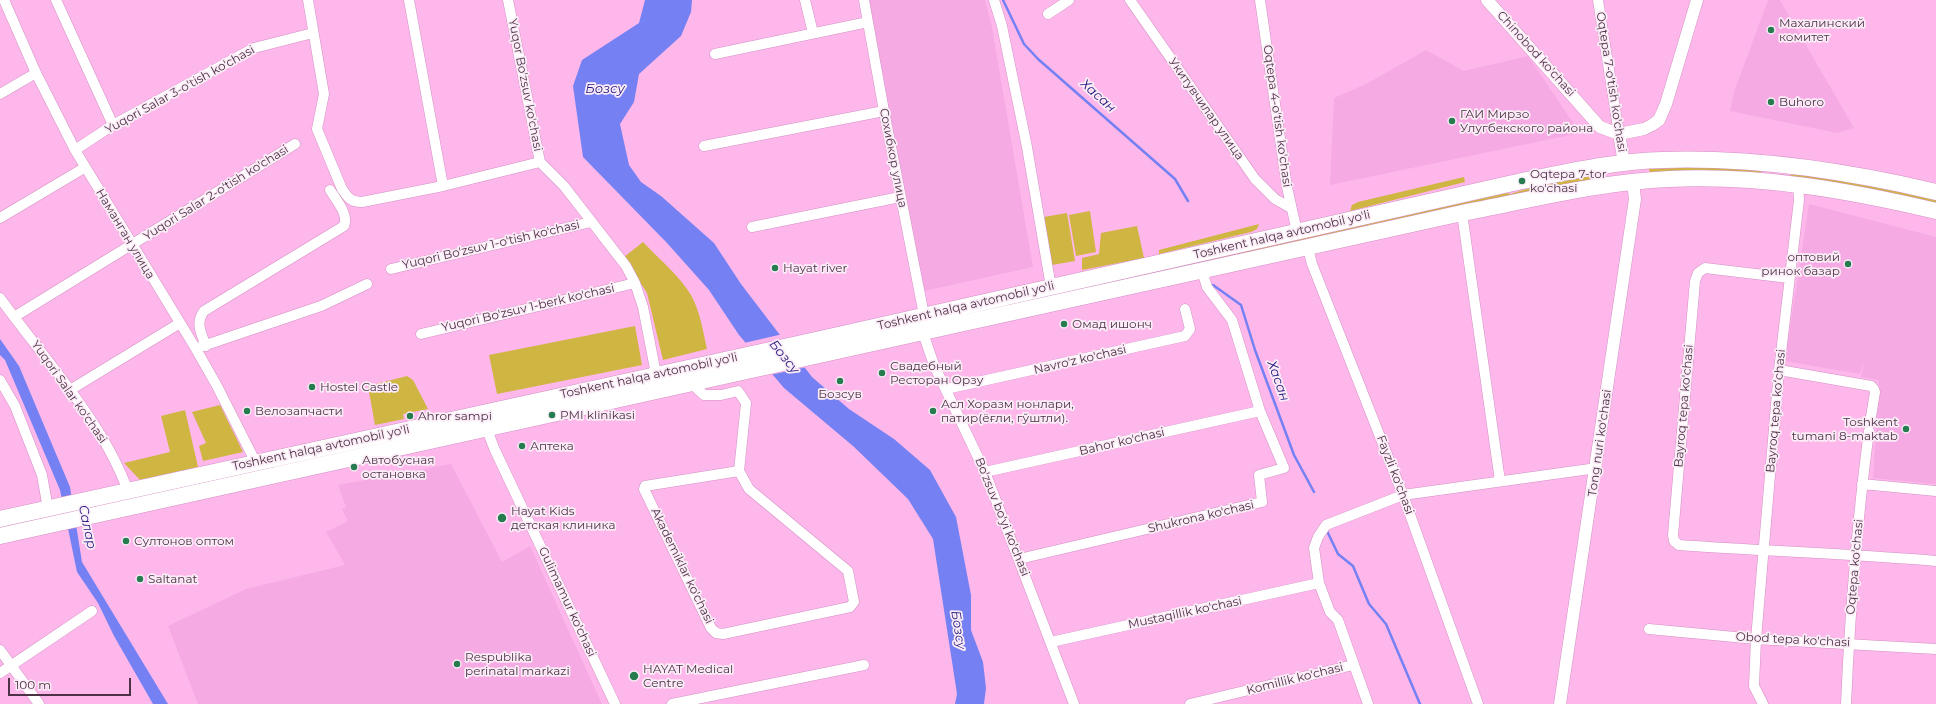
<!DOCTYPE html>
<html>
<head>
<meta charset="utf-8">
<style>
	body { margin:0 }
	#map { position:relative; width:1936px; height:704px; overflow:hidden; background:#fdb7eb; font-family:Montserrat,sans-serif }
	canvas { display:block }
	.scale { position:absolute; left:8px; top:678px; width:123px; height:18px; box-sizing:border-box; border:2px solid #4d3146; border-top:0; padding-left:5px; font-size:12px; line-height:14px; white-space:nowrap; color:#4d3146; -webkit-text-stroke:3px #fbedf7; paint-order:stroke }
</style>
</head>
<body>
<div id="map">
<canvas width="1936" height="704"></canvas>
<div class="scale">100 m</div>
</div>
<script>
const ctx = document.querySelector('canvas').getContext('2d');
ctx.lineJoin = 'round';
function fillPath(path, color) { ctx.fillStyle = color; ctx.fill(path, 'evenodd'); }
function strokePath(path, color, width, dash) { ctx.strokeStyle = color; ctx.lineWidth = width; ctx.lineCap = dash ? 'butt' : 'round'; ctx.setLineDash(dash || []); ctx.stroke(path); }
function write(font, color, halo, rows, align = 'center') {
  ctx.font = font + ' Montserrat,sans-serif'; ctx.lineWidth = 3.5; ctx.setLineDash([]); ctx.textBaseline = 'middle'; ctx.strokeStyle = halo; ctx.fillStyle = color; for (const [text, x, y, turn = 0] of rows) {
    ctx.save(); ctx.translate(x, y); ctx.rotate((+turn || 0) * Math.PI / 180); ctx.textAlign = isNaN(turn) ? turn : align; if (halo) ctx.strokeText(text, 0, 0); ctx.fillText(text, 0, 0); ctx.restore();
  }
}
fillPath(new Path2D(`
	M867 0H985L991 22 1033 267 924 291Z
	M1768 0H1780L1854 128 1837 133 1730 111 1734 92Z
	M1426 50 1464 71 1528 56 1580 133 1330 185 1334 98 1368 83Z
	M1809 204 1936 237V484L1873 478 1879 380 1861 377 1865 358 1860 374 1785 361Z
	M451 464 502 562 530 546 602 704H198L168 626 246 589 345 565 326 532 348 521 342 509 346 507 338 485Z`), '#f6aae3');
fillPath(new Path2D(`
	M1706 167 1761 170V175L1650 174 1649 169Z
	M1791 172 1889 189 1936 200V206L1791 178Z
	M1591 175 1592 181 1103 287 1102 282 1507 193 1510 194 1530 188Z
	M1464 177 1465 182 1350 211 1352 205 1358 202Z
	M1090 211 1096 252 1076 256 1069 215Z
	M1067 213 1075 261 1052 265 1044 217Z
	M1259 224 1257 229 1251 232 1159 254V250Z
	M1137 226 1144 258 1082 270V258L1099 254 1101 233Z
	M643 242C659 259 679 275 691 295 700 311 703 331 707 349L663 360 647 293 624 257Z
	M635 326 642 365 497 394 489 355Z
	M407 376 413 380 428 409 403 414 404 419 375 425 368 386Z
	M220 405 243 452 203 461 199 446 206 443 192 412Z
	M185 410 198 467 140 480 124 463 170 452 161 416Z`), '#cfb542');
fillPath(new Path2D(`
	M645 0H692L691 12 681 36 639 74 634 102 620 124 629 165 641 182 661 196 714 243 741 284 812 377 849 409 894 439 930 470 956 517 971 595V630L983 662 986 688 984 704H955L957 694 933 539 908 499 853 446 784 388 739 335 709 290 667 243 583 157 573 86 582 60 639 23Z
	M0 339 19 366 70 487 82 562 168 704H153L114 636 98 603 77 572 60 490 5 360 0 355Z`), '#7581f3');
fillPath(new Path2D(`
	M783 334 807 367 770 375 744 343Z`), '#fdb7eb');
strokePath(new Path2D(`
	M1003 0 1024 44 1038 59 1175 179 1188 201
	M1213 285 1241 305 1255 350 1294 455 1314 492
	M1327 531 1338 554 1353 566 1369 604 1386 624 1420 704`), '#7581f3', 2.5);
const minor = new Path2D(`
	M4 0 36 73 75 150 196 349 217 386 256 463
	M56 0 113 125
	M308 0 324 94 317 129 342 189C348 198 351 202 362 202L443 186 540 162
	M409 0 443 186
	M508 0 540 162 564 186 626 266 635 283 643 307 656 374
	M805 0 813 33
	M864 0 884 111 924 315
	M994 0 1002 26 1027 147 1051 287
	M1130 0 1255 179 1275 199 1291 208
	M1260 0 1287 187 1297 232
	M1598 0 1619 134
	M1048 14 1069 0
	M715 54 868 22
	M0 94 36 73
	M704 146 884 111
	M75 150 113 125 254 48 313 33
	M1462 213 1500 481
	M0 218 84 168
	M752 227 900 197
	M1308 248 1312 264 1403 495 1478 704
	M391 269 591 222
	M1789 278 1705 268 1698 273 1695 281 1673 535 1674 541 1679 545C1765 551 1850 554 1936 561
	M0 298C44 359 102 420 128 491
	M14 317 295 144
	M923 333 934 365 985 472 1074 704
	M421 334 635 283
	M206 346C201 333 195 323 204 311L344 226C349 214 336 200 330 190
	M200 347 321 306 367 284
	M1779 370 1871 386 1874 389 1875 392 1870 423
	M0 380 15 406 42 475 48 509
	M691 383 704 395H721L738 391 746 403 739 471 749 489 848 571 854 602 850 607 723 634 716 633 711 628 644 489 645 486 739 471
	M946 389 1185 336 1190 329 1185 309
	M70 390 180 323
	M485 424 494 448 615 704
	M985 472 1260 411
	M1862 484 1936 491
	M1019 559 1262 502 1259 475 1284 468 1260 411 1232 320 1207 287 1202 271
	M1649 629 1756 639 1936 649
	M1051 642 1319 583
	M0 650 39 704
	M0 673 92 611
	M672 704 864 665
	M1190 704 1353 665
	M1368 704 1338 620 1330 612 1319 583 1314 548 1318 537 1326 525 1403 495 1597 468
	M1763 704 1754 686 1756 639 1779 370 1799 200 1798 184
	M1846 704C1850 613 1857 521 1869 431`);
const tertiary = new Path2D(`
	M1487 0 1600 127 1619 134 1644 129 1652 125 1659 120 1666 104 1697 0
	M1619 134 1624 163
	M1560 704 1635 199 1633 183`);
const trunk = new Path2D(`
	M0 519 816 340 1522 181C1568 172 1615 161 1663 160 1755 157 1847 171 1936 192
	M0 536 1462 213C1530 200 1599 182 1669 179 1761 175 1847 190 1936 211`);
strokePath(minor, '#d490c3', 11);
strokePath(tertiary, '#d490c3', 13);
strokePath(trunk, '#d490c3', 17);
strokePath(minor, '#fff', 10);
strokePath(tertiary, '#fff', 12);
strokePath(trunk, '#fff', 16);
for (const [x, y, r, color] of [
	[1771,30,4,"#277c4f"],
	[1771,102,4,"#277c4f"],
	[1452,121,4,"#277c4f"],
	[1522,181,4,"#277c4f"],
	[1848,264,4,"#277c4f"],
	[775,268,4,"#277c4f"],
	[1064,324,4,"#277c4f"],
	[882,373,4,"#277c4f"],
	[840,381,4,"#277c4f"],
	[312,387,4,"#277c4f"],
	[247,411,4,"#277c4f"],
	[933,411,4,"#277c4f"],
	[552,415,4,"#277c4f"],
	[410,416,4,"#277c4f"],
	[1906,429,4,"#277c4f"],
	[522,446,4,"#277c4f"],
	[354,467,4,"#277c4f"],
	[502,518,5,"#277c4f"],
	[126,541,4,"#277c4f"],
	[140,579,4,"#277c4f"],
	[457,664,4,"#277c4f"],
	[634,676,5,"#277c4f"]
]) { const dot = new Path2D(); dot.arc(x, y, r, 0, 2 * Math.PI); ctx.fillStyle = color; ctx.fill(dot); strokePath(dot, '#fbedf7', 1.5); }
write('12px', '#4d3146', '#fbedf7', [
	["Махалинский",1779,23],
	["комитет",1779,37],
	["Buhoro",1779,102],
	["ГАИ Мирзо",1460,114],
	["Улугбекского района",1460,128],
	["Oqtepa 7-tor",1530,174],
	["ko'chasi",1530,188],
	["оптовий",1840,257,"right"],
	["ринок базар",1840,271,"right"],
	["Hayat river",783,268],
	["Омад ишонч",1072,324],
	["Свадебный",890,366],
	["Ресторан Орзу",890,380],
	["Hostel Castle",320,387],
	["Бозсув",840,394,"center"],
	["Асл Хоразм нонлари,",941,404],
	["патир(ёғли, гўштли).",941,418],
	["Велозапчасти",255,411],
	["PMI klinikasi",560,415],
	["Ahror sampi",418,416],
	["Toshkent",1898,422,"right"],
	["tumani 8-maktab",1898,436,"right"],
	["Аптека",530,446],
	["Автобусная",362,460],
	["остановка",362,474],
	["Hayat Kids",511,511],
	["детская клиника",511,525],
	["Султонов оптом",134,541],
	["Saltanat",148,579],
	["Respublika",465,657],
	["perinatal markazi",465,671],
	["HAYAT Medical",643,669],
	["Centre",643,683]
], 'left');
write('12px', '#4d3146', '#fbedf7', [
	["Chinobod ko'chasi",1536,54,48],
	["Oqtepa 7-o'tish ko'chasi",1611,82,81],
	["Yuqor Bo'zsuv ko'chasi",525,85,79],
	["Yuqori Salar 3-o'tish ko'chasi",180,90,-29],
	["Укитувчилар улица",1206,109,55],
	["Oqtepa 4-o'tish ko'chasi",1277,116,82],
	["Сохибкор улица",893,158,79],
	["Yuqori Salar 2-o'tish ko'chasi",216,193,-32],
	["Наманган улица",125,234,59],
	["Toshkent halqa avtomobil yo'li",1282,235,-13],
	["Yuqori Bo'zsuv 1-o'tish ko'chasi",491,245,-13],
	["Toshkent halqa avtomobil yo'li",966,306,-13],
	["Yuqori Bo'zsuv 1-berk ko'chasi",528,308,-13],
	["Navro'z ko'chasi",1080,360,-13],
	["Toshkent halqa avtomobil yo'li",649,376,-12],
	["Yuqori Salar ko'chasi",69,392,55],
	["Bayroq tepa ko'chasi",1684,406,-85],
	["Bayroq tepa koʻchasi",1776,411,-85],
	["Bahor ko'chasi",1122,442,-13],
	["Tong nuri ko'chasi",1600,443,-82],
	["Toshkent halqa avtomobil yo'li",321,448,-12],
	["Fayzli ko'chasi",1395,475,69],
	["Bo'zsuv bo'yi ko'chasi",1002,517,68],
	["Shukrona ko'chasi",1201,517,-13],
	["Akademiklar ko'chasi",682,566,64],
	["Oqtepa ko'chasi",1855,567,-85],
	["Gulimamur ko'chasi",567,602,65],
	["Mustaqillik ko'chasi",1185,613,-12],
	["Obod tepa ko'chasi",1793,640,3],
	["Komillik ko'chasi",1295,679,-14]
]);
write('italic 13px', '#22187d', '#fbedf7', [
	["Бозсу",605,89],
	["Хасан",1098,96,42],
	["Бозсу",784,357,51],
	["Хасан",1278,381,70],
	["Салар",87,527,78],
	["Бозсу",958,630,81]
]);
</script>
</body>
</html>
